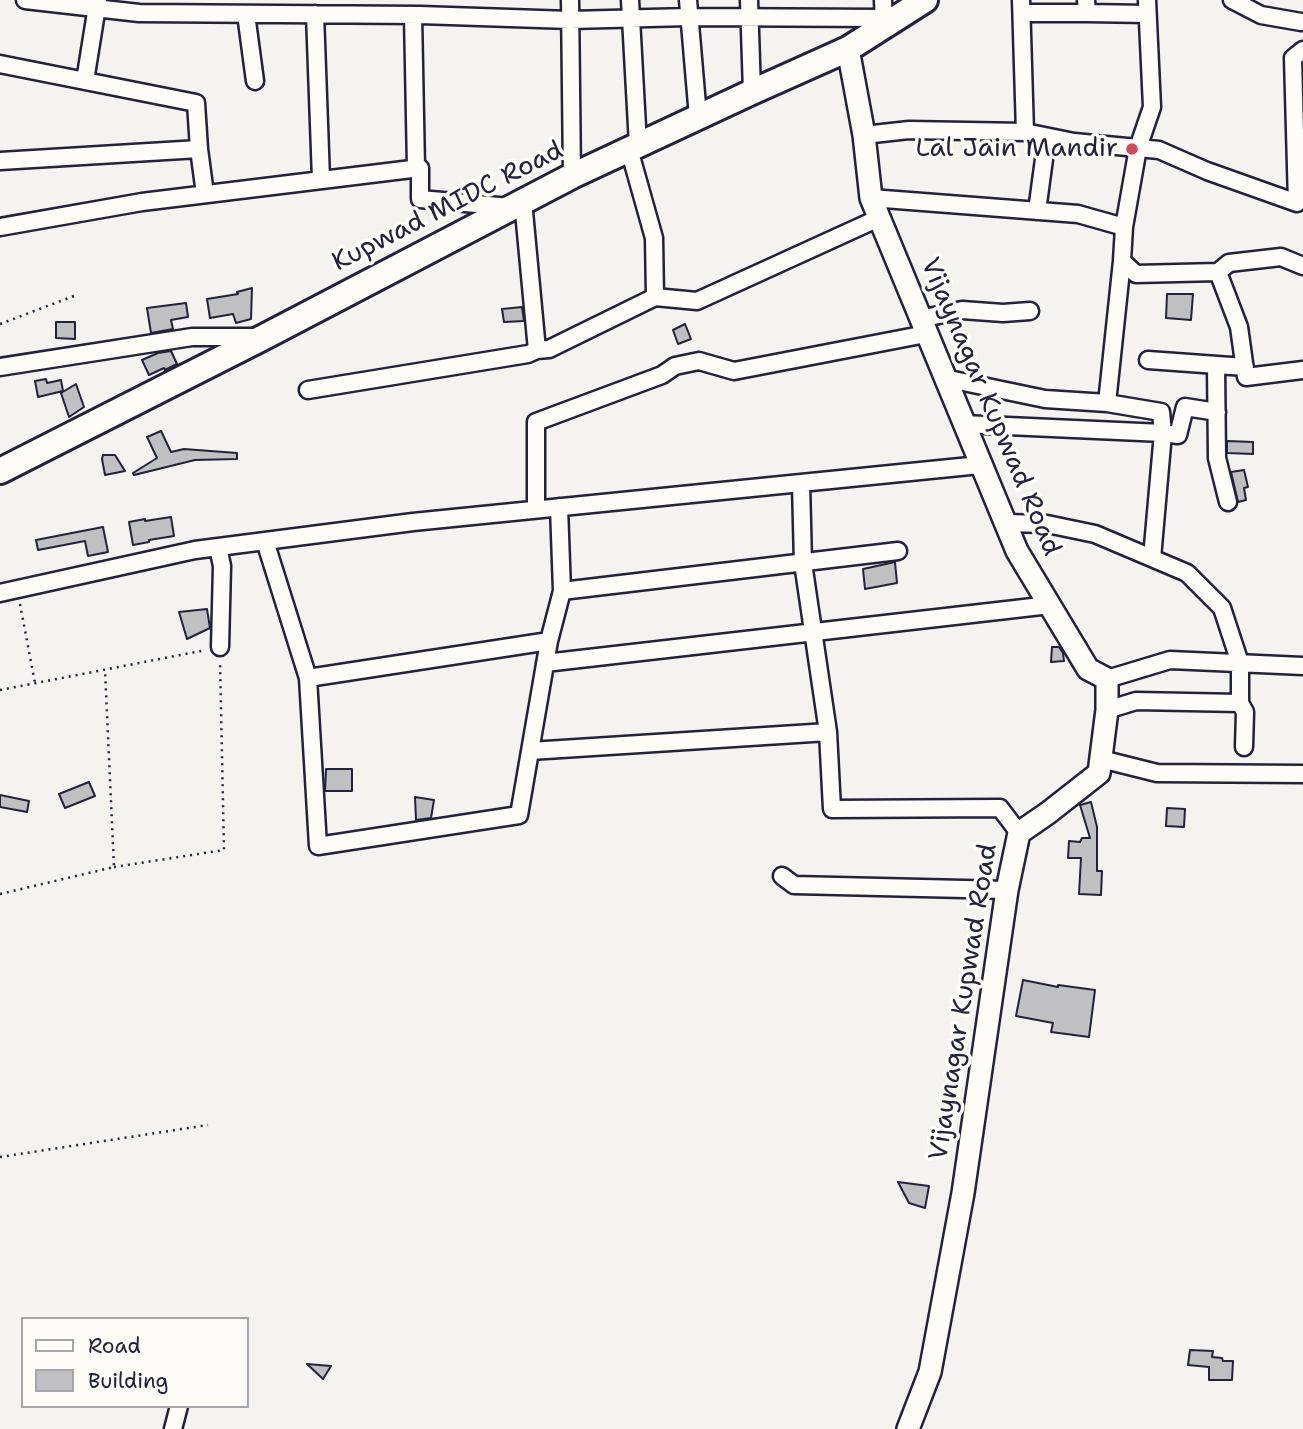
<!DOCTYPE html>
<html>
<head>
<meta charset="utf-8">
<style>
	body { margin:0 }
	#map { position:relative; width:1303px; height:1429px; overflow:hidden; background:#f4f3ef; font-family:"Shantell Sans",sans-serif }
	canvas { display:block }
	.legend { position:absolute; left:21px; top:1317px; width:228px; height:91px; box-sizing:border-box; background:#fdfcf7; border:2px solid #a5a5ac; margin:0; padding:9px 12px; list-style:none; font-size:21px; color:#22223b }
	.legend li { display:flex; align-items:center; gap:14px; height:35px }
	.legend b { width:35px; border:2px solid #a5a5ac }
</style>
</head>
<body>
<div id="map">
<canvas width="1303" height="1429"></canvas>
<ul class="legend">
<li><b style="height:9px;background:#fdfcf7"></b>Road</li>
<li><b style="height:19px;background:#c0bfc2"></b>Building</li>
</ul>
</div>
<script>
const ctx = document.querySelector('canvas').getContext('2d');
ctx.lineJoin = 'round';
function fillPath(path, color) { ctx.fillStyle = color; ctx.fill(path, 'evenodd'); }
function strokePath(path, color, width, dash) { ctx.strokeStyle = color; ctx.lineWidth = width; ctx.lineCap = dash ? 'butt' : 'round'; ctx.setLineDash(dash || []); ctx.stroke(path); }
function write(font, color, halo, rows, align = 'center') {
  ctx.font = font + ' "Shantell Sans",sans-serif'; ctx.lineWidth = 7; ctx.setLineDash([]); ctx.textBaseline = 'middle'; ctx.strokeStyle = halo; ctx.fillStyle = color; for (const [text, x, y, turn = 0] of rows) {
    ctx.save(); ctx.translate(x, y); ctx.rotate((+turn || 0) * Math.PI / 180); ctx.textAlign = isNaN(turn) ? turn : align; if (halo) ctx.strokeText(text, 0, 0); ctx.fillText(text, 0, 0); ctx.restore();
  }
}
const building = new Path2D(`
	M252 288 251 319 236 323 233 314 210 318 207 299 238 294 237 292Z
	M1167 294H1193L1191 320 1166 318Z
	M186 303 188 317 171 320 173 329 151 333 147 308Z
	M522 307 524 321 504 322 502 309Z
	M56 322H75V339L56 338Z
	M685 324 691 339 678 344 673 330Z
	M171 351 177 364 165 370 164 368 149 375 142 360 158 353Z
	M46 379 47 383 61 380 63 391 38 397 35 381Z
	M76 384 84 407 69 417 61 393Z
	M161 431 171 452 184 449 237 453V459L195 460 134 475 133 473 157 458 147 437Z
	M1227 441 1253 442V454L1227 453Z
	M103 455H115L125 471 105 475 102 459Z
	M1244 470 1248 487 1244 488 1246 500 1238 502 1231 472Z
	M171 517 174 536 149 540V542L133 545 129 522 145 519V521Z
	M103 527 108 552 88 556 85 541 38 550 36 540Z
	M895 562 897 583 865 589 863 569Z
	M207 609 210 628 187 639 179 612Z
	M1052 647H1059L1063 653 1064 661 1051 662Z
	M326 769H352V791H325Z
	M89 782 95 796 65 808 59 794Z
	M0 795 29 801 27 812 0 807Z
	M415 797 434 800 431 818 416 820Z
	M1091 802 1097 827V871H1102L1101 895 1079 894 1081 858H1068L1069 841 1080 842 1082 838H1090L1080 805Z
	M1167 808 1185 809 1184 827 1166 826Z
	M1023 980 1058 987V985L1095 990 1089 1037 1051 1032 1053 1023 1016 1016Z
	M898 1182 929 1186 925 1208 909 1203Z
	M1190 1350 1213 1351 1212 1357 1222 1358 1223 1361H1233L1232 1380H1209V1367L1188 1365Z
	M307 1364 331 1366 323 1379Z`);
fillPath(building, '#c0bfc2');
strokePath(building, '#22223b', 2);
const street = new Path2D(`
	M25 0 139 13 420 15 570 20 689 17 883 18
	M570 0 572 176
	M630 0 638 145
	M688 0 698 117
	M749 0 752 92
	M883 0 884 26
	M1021 0 1025 132
	M1232 0 1261 15 1301 22
	M1022 13H1087L1086 0
	M1087 13 1147 14
	M246 14 255 81
	M315 14 321 179
	M413 15 416 168
	M0 64 196 103 199 149
	M85 81 98 0
	M864 135 909 130 1025 132 1074 142 1159 150 1207 171 1297 203 1293 58 1303 50
	M629 149 654 238 655 297 697 301 879 218
	M0 161 199 149 205 194
	M871 198 1078 214 1124 227 1122 261 1136 274 1218 272 1229 263 1281 257 1303 266
	M523 201 537 350
	M1037 211 1047 137
	M0 227 142 202 420 168V199L510 207
	M1124 227 1138 148 1152 107 1147 0
	M1218 272 1239 327 1246 377 1303 370
	M920 319 962 310 1003 313 1030 311
	M1148 360 1245 367
	M1216 365 1217 458 1228 502
	M0 367 192 337H258
	M944 378 1045 399 1107 403 1161 412 1163 433 1178 435 1185 407 1217 412
	M308 390 528 354 537 350 549 349 655 297
	M1107 403 1122 261
	M963 424 1163 433 1152 558
	M801 483 803 563 828 732 832 809 1000 808 1019 833
	M559 507 562 591 898 551
	M536 509V422L662 375 675 366 699 361 734 371 926 334
	M1005 523 1047 524 1095 534 1187 573 1222 608 1240 663V703L1136 701 1107 710
	M265 541 308 678 549 641 562 591
	M218 547 222 566 220 647
	M0 593 195 550 413 522 980 465
	M545 663 1050 605
	M308 678 318 846 519 815 549 641
	M1107 679 1170 660 1303 666
	M1240 703 1245 712 1244 747
	M530 751 828 732
	M1101 759 1157 773 1303 774
	M782 876 794 885 1007 890
	M173 1429 179 1406`);
const secondary = new Path2D(`
	M848 49 864 135 871 198 1017 551 1088 669 1107 679V710L1099 773 1048 813 1019 833 1007 890 963 1193 930 1372 908 1429`);
const primary = new Path2D(`
	M0 471 264 337 572 176 752 92 848 49 925 0`);
strokePath(street, '#22223b', 21);
strokePath(secondary, '#22223b', 26);
strokePath(primary, '#22223b', 30);
strokePath(new Path2D(`
	M0 324 74 296
	M20 604 35 683
	M0 690 206 650
	M114 867 224 850 220 661
	M0 894 114 867 105 670
	M0 1157 208 1125`), '#22223b', 2.5, [2, 5]);
strokePath(street, '#fdfcf7', 16);
strokePath(secondary, '#fdfcf7', 21);
strokePath(primary, '#fdfcf7', 24);
for (const [x, y, r, color] of [
	[1132,149,7,"#d1495b"]
]) { const dot = new Path2D(); dot.arc(x, y, r, 0, 2 * Math.PI); ctx.fillStyle = color; ctx.fill(dot); strokePath(dot, '#fdfcf7', 2.5); }
write('26px', '#22223b', '#fdfcf7', [
	["Lal Jain Mandir",1118,149]
], 'right');
write('26px', '#22223b', '#fdfcf7', [
	["Kupwad MIDC Road",448,207,-27],
	["Vijaynagar Kupwad Road",990,407,67],
	["Vijaynagar Kupwad Road",964,1002,-81]
]);
</script>
</body>
</html>
